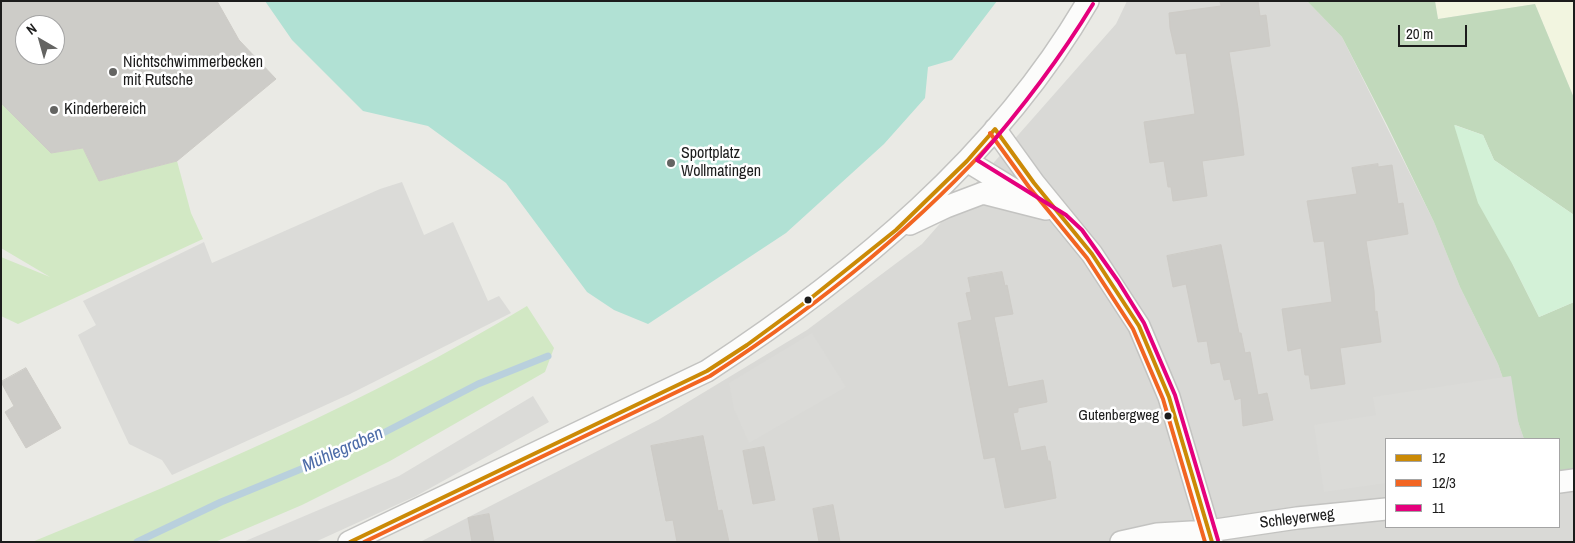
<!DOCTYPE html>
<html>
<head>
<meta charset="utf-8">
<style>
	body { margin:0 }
	#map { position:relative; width:1575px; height:543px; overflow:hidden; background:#eaeae5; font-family:"Archivo Narrow",sans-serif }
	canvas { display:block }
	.frame { position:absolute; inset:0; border:2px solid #1c1c1c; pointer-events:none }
	.legend { position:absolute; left:1385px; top:438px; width:175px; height:90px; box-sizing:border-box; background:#fff; border:1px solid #a4a4a4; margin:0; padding:6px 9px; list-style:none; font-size:15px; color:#1c1c1c }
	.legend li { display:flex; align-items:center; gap:10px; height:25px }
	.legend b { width:25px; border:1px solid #a4a4a4 }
	.north { position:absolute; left:15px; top:15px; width:50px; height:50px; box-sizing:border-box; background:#fff; border:1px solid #a4a4a4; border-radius:50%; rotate:322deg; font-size:14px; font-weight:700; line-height:20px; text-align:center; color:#1c1c1c }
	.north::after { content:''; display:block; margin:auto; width:18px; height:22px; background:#646462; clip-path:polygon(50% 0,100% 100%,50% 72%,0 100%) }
	.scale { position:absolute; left:1398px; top:25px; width:69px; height:22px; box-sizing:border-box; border:2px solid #1c1c1c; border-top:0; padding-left:6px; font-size:15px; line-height:18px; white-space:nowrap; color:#1c1c1c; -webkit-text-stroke:4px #fff; paint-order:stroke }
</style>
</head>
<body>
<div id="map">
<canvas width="1575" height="543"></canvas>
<div class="frame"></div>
<ul class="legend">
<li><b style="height:6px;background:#cb8a06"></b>12</li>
<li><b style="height:6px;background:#f26522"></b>12/3</li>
<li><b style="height:6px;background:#e5007d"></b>11</li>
</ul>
<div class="north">N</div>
<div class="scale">20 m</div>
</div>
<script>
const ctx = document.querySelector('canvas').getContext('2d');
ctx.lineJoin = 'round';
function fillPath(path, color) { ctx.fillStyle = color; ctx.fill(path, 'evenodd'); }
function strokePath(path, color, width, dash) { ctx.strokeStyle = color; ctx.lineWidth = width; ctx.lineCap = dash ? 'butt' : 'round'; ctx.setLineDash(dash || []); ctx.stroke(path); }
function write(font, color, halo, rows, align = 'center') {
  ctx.font = font + ' "Archivo Narrow",sans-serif'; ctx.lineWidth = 5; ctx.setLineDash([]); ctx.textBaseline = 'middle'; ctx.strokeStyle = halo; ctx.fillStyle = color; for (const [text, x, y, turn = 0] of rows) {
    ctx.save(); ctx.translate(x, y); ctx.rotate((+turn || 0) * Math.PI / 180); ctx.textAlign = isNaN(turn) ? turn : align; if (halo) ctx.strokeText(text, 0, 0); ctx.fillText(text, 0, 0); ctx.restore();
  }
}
fillPath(new Path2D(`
	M1127 1H1307L1342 37 1434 222 1460 287 1498 364 1524 439H1386V527H1559V482L1574 480V542H420L658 420 807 330 922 244 1116 24Z`), '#d9d9d6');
fillPath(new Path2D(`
	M1435 1H1574V98L1535 4 1438 19Z`), '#f2f5e0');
fillPath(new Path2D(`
	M1 103 51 153 83 148 100 181 177 161 191 213 203 239 18 324 1 316V257L50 277 1 248Z
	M527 306 554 348 545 372 390 461 302 505 215 542H32C201 473 370 401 527 306Z`), '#d2e8c4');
fillPath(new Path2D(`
	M1307 1H1435L1438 19 1535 4 1574 98V215L1494 160 1483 135 1455 125 1514 267 1539 317 1574 302V480L1559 482V439H1524L1498 364 1460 287 1434 222 1387 125 1342 37Z`), '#c1d9bb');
fillPath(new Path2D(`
	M1454 125 1483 135 1494 160 1574 215V302L1539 317 1514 267 1478 203Z`), '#d3f1d7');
fillPath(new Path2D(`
	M265 1H997L952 60 928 67 925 98 884 144 786 233 648 324 614 310 587 292 506 183 428 126 363 111 292 40Z`), '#b1e1d4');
fillPath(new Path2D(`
	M402 182 424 235 453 222 488 301 499 296 511 313 350 394 172 475 162 460 129 444 78 335 96 325 83 301 204 242 212 263 380 189Z
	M812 333 846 387 749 443 734 409 729 383Z
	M1511 376 1521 439H1386V483L1324 492 1314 425 1376 415 1373 397Z
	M533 396 549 422 416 496 315 542H243L399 476Z`), '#dbdbd8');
strokePath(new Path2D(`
	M137 542 221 502 362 444 478 384 548 356`), '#b9d0dd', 7);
const building = new Path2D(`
	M1 1H217L239 40 276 79 177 161 99 181 83 148 51 153 1 103ZM25 25H55V55H25Z
	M1220 1H1258L1260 16 1266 15 1270 46 1229 52 1238 108 1244 155 1202 161 1207 196 1173 201 1171 187H1168L1164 161 1150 163 1144 122 1195 114 1186 53 1176 54 1170 28 1169 13 1221 6Z
	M1378 164V167L1392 165 1398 204 1403 203 1408 234 1366 241 1374 291 1375 312 1377 311 1381 342 1340 348 1345 384 1311 389 1309 375H1305L1301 348 1288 351 1282 309 1332 302 1324 241 1314 242 1307 201 1357 194 1352 168Z
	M1221 245 1239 333H1241L1245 353 1250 352 1258 395 1267 393 1273 420 1243 426 1241 398 1235 400 1230 379 1224 380 1220 362 1211 364 1207 341 1198 342 1186 284 1173 287 1167 256Z
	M1002 272 1005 286 1007 285 1013 314 994 317 1008 387 1043 380 1047 402 1018 408V412L1013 413 1021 451 1045 446 1048 461H1050L1056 498 1005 508 995 457 984 459 958 323 972 320 966 293 971 292 968 278Z
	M26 368 61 428 26 448 5 412 14 406 1 382Z
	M703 436 718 511 722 510 729 542H677L673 520 666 521 651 446Z
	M764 447 775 500 753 504 743 451Z
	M833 505 840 542H819L813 509Z
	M489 514 494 542H472L468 518Z`);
fillPath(building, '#cdccc8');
strokePath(building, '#cdcbc6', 1);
const street = new Path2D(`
	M995 129 1034 183 1092 254 1139 326 1169 397 1212 542
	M967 161 1026 197
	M910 224 946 207 983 193 1046 209
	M1559 482 1574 480
	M349 542 707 371C855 274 998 156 1088 1
	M1121 542 1157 534 1209 531 1297 518 1386 509`);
strokePath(street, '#c3c3c1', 24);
strokePath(street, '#fcfcfb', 21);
strokePath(new Path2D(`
	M350 542 707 371 747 345 811 298 896 230 967 161 995 129 1034 183 1092 254 1139 326 1169 397 1212 542`), '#cb8a06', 4);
strokePath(new Path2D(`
	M990 133 1029 187 1087 258 1133 329 1163 399 1205 542
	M364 542 710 376C816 307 916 228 1000 133`), '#f26522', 4);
strokePath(new Path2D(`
	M1093 4C1059 60 1020 111 977 160L1066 215 1082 230 1118 281 1144 323 1175 395 1218 540`), '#e5007d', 4);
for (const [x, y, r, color] of [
	[113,72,5,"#646462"],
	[54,110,5,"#646462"],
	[671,163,5,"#646462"],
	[808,300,4.5,"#1c1c1c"],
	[1168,416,4.5,"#1c1c1c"]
]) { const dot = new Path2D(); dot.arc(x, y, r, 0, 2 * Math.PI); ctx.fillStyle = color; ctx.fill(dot); strokePath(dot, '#fff', 2); }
write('15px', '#1c1c1c', '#fff', [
	["Gutenbergweg",1159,416]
], 'right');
write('16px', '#1c1c1c', '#fff', [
	["Nichtschwimmerbecken",123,63],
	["mit Rutsche",123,81],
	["Kinderbereich",64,110],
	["Sportplatz",681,154],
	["Wollmatingen",681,172]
], 'left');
write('16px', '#1c1c1c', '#fff', [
	["Schleyerweg",1297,519,-7]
]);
write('italic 18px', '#4d6ca8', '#fff', [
	["Mühlegraben",343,450,-24]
]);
</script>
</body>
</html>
